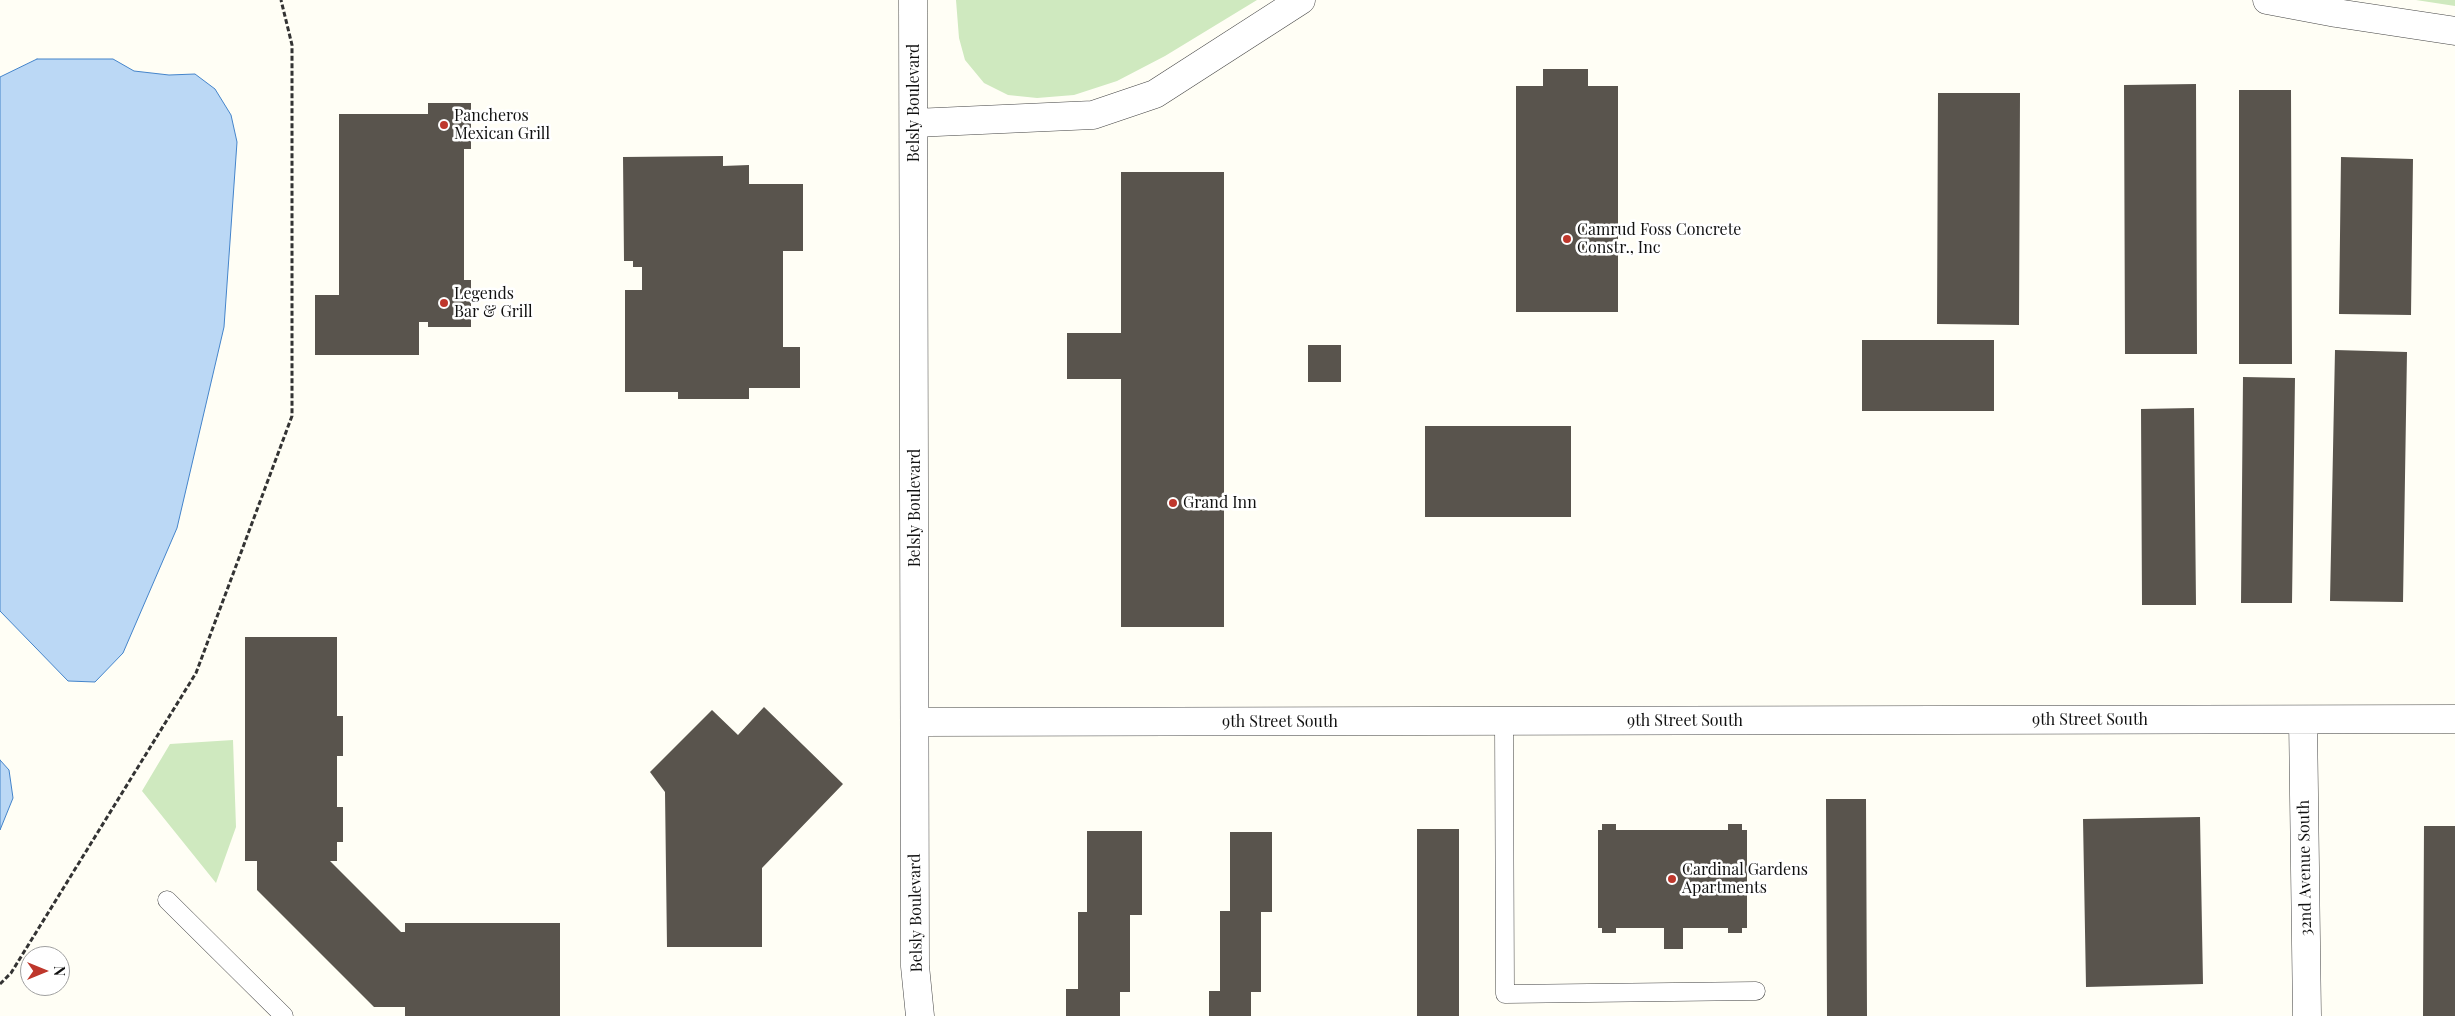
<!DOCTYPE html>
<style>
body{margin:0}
#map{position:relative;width:2455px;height:1016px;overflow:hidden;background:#fffef5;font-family:"Playfair Display",serif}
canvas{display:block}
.north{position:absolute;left:20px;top:946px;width:50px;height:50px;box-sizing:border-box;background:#fff;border:1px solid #a0a0a0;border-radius:50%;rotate:90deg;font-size:14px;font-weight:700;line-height:20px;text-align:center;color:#111}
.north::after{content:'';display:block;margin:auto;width:18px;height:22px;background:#be372c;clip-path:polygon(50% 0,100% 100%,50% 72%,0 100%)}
</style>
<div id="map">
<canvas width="2455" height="1016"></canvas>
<div class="north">N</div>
</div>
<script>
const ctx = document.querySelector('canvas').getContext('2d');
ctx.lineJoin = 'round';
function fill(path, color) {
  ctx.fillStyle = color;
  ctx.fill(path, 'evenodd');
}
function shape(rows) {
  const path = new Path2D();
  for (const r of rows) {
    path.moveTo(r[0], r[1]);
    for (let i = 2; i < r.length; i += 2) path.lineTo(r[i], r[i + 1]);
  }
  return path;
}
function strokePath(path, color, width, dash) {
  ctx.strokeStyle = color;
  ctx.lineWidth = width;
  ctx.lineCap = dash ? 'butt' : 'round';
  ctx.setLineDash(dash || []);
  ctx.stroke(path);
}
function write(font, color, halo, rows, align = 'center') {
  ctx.font = font + ' "Playfair Display",serif';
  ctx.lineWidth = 5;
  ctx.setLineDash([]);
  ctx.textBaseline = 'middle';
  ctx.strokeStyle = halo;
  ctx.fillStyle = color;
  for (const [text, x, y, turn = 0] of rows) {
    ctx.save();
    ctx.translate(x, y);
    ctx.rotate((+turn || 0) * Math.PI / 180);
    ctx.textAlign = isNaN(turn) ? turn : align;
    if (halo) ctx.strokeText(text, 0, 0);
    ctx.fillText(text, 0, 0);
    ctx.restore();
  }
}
const green = shape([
 [956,0,1257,0,1165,56,1117,81,1074,95,1037,98,1008,95,984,83,965,60,959,38],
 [2416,0,2455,0,2455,6],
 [233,740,236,827,216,883,142,791,170,744]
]);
const water = shape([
 [37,59,113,59,134,71,169,75,195,74,215,89,231,115,237,142,224,327,177,528,123,653,95,682,68,681,0,611,0,77,37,59],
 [0,760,9,770,13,798,0,830,0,760]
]);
const building = shape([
 [1543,69,1588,69,1588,86,1618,86,1618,312,1516,312,1516,86,1543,86],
 [2196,84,2197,354,2125,354,2124,85],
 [2239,90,2291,90,2292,364,2239,364],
 [1938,93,2020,93,2019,325,1937,324],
 [428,103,471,103,471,149,464,149,464,280,471,280,471,327,428,327,428,322,419,322,419,355,315,355,315,295,339,295,339,114,428,114],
 [723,156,723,166,749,165,749,184,803,184,803,251,783,251,783,347,800,347,800,388,749,388,749,399,678,399,678,392,625,392,625,290,642,290,642,267,633,267,633,261,624,261,623,157],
 [2341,157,2413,159,2411,315,2339,314],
 [1121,172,1224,172,1224,627,1121,627,1121,379,1067,379,1067,333,1121,333],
 [1862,340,1994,340,1994,411,1862,411],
 [1308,345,1341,345,1341,382,1308,382],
 [2335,350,2407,352,2403,602,2330,601],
 [2243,377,2295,378,2292,603,2241,603],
 [2194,408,2196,605,2142,605,2141,409],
 [1425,426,1571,426,1571,517,1425,517],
 [245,637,337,637,337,716,343,716,343,756,337,756,337,807,343,807,343,842,337,842,337,861,330,861,401,932,405,932,405,923,560,923,560,1016,405,1016,405,1007,374,1007,257,890,257,861,245,861],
 [764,707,843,784,762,868,762,947,667,947,665,792,650,772,712,710,738,735],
 [1826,799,1866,799,1867,1016,1827,1016],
 [2200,817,2203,984,2086,987,2083,819],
 [1602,824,1616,824,1616,830,1728,830,1728,824,1742,824,1742,830,1747,830,1747,928,1742,928,1742,933,1728,933,1728,928,1683,928,1683,949,1664,949,1664,928,1616,928,1616,933,1602,933,1602,928,1598,928,1598,830,1602,830],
 [2424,826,2455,826,2455,1016,2423,1016],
 [1417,829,1459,829,1459,1016,1417,1016],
 [1087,831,1142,831,1142,915,1130,915,1130,992,1120,992,1120,1016,1066,1016,1066,989,1078,989,1078,912,1087,912],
 [1230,832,1272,832,1272,912,1261,912,1261,992,1251,992,1251,1016,1209,1016,1209,991,1220,991,1220,911,1230,911]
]);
const path = shape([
 [0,984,11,973,196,673,292,416,292,45,281,0]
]);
const service = shape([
 [1504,722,1505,994,1756,991],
 [167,900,284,1016]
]);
const minor = shape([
 [913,0,915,966,920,1016],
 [2267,0,2336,13,2455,31],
 [914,123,1093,115,1155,94,1301,0],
 [2303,720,2307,1016],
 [915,722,2455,719]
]);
const markers = [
 [444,125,5,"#be372c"],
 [1567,239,5,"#be372c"],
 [444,303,5,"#be372c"],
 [1173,503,5,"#be372c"],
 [1672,879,5,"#be372c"]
];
const streetNames = [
 ["Belsly Boulevard",914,103,-90],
 ["Belsly Boulevard",915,508,-90],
 ["9th Street South",2090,720],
 ["9th Street South",1685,721],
 ["9th Street South",1280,722],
 ["32nd Avenue South",2305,868,-91],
 ["Belsly Boulevard",916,913,-91]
];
const poiNames = [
 ["Pancheros",454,116],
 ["Mexican Grill",454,134],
 ["Camrud Foss Concrete",1577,230],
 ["Constr., Inc",1577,248],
 ["Legends",454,294],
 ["Bar & Grill",454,312],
 ["Grand Inn",1183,503],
 ["Cardinal Gardens",1682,870],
 ["Apartments",1682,888]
];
fill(green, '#cfe9bf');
fill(water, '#bbd8f5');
strokePath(water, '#4484ca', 1);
fill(building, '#59544d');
strokePath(service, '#444', 19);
strokePath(minor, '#444', 29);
strokePath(path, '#333', 3, [5, 2.5]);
strokePath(service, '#fff', 18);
strokePath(minor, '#fff', 28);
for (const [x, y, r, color] of markers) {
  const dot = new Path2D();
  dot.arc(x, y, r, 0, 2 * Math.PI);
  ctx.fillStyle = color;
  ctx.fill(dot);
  strokePath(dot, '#fff', 2);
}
write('16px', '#111', '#fff', streetNames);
write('16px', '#111', '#fff', poiNames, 'left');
</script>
